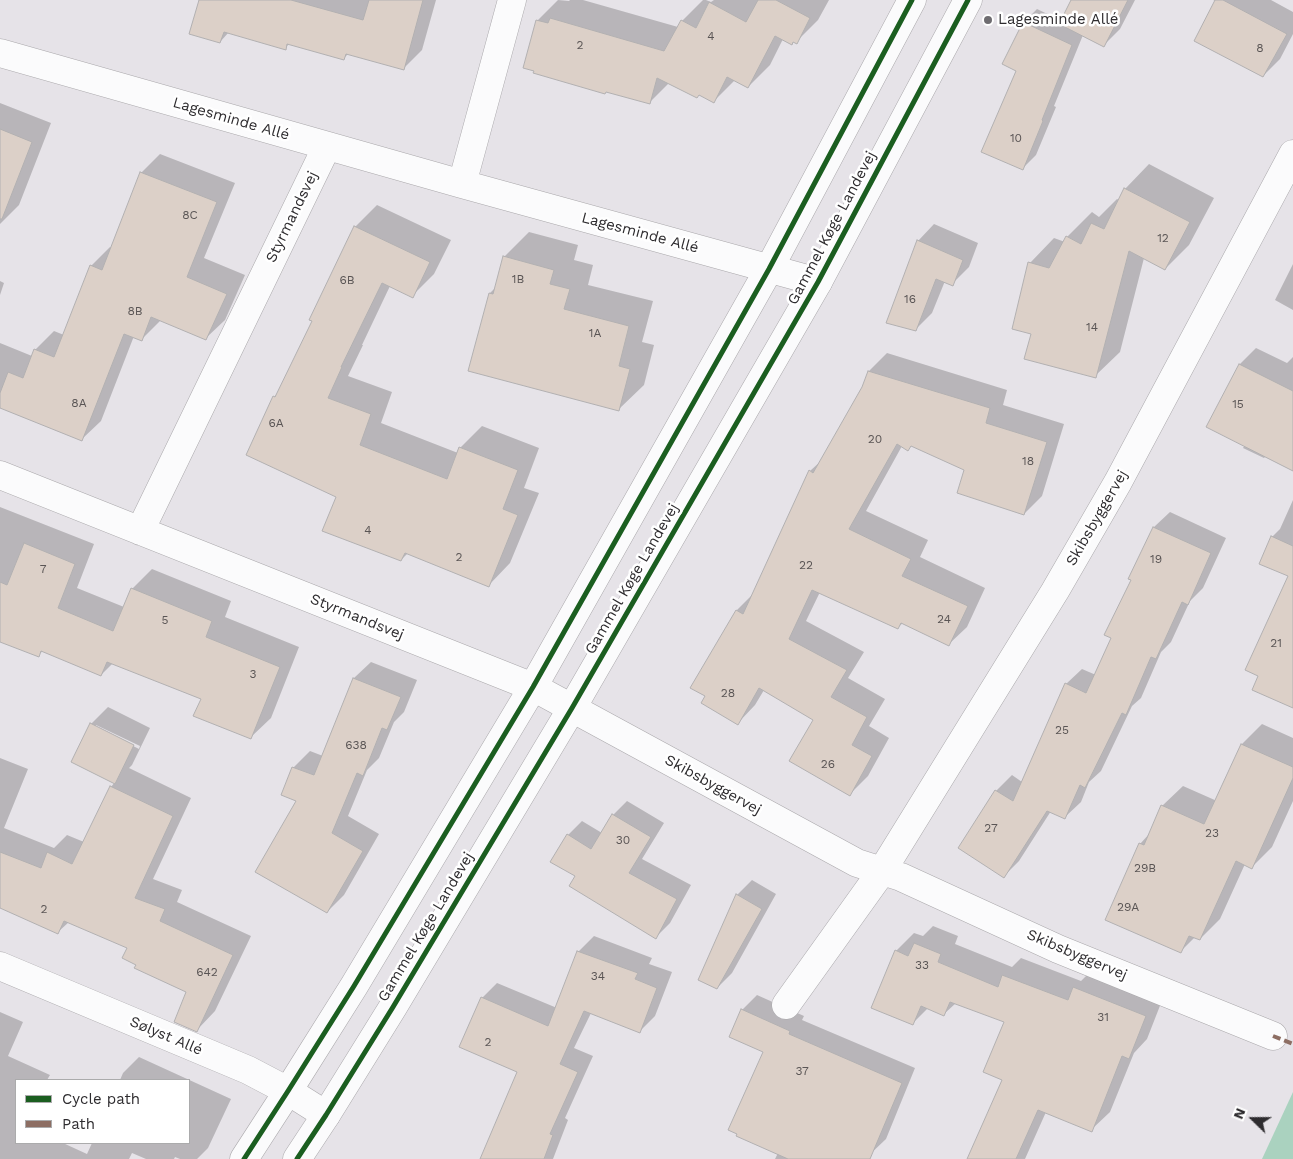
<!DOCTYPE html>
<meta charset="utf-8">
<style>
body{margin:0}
#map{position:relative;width:1293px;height:1159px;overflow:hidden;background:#e6e3e8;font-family:"Work Sans",sans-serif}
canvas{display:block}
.legend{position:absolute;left:15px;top:1079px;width:175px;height:65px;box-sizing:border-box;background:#fff;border:1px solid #ababac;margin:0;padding:6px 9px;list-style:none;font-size:15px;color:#2e2c2f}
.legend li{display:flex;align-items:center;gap:10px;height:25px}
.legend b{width:25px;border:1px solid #ababac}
.north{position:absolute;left:1228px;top:1094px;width:50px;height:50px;-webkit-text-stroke:4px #fff;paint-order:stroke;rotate:292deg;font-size:14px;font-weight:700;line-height:20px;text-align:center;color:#2e2c2f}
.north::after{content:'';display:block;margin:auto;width:18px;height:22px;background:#2e2c2f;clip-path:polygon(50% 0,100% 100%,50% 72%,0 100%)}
</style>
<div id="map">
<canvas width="1293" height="1159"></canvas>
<ul class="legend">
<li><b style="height:6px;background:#1b5e20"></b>Cycle path</li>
<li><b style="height:6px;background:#8d6e63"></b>Path</li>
</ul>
<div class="north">N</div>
</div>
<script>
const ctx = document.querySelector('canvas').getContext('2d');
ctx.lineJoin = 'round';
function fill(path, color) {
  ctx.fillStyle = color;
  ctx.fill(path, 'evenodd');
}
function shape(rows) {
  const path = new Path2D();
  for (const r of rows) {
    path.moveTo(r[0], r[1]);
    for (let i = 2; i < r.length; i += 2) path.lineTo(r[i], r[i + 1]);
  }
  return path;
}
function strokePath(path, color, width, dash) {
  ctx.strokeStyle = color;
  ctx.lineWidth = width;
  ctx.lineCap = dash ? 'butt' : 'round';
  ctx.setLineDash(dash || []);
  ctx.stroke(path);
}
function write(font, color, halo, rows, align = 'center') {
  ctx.font = font + ' "Work Sans",sans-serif';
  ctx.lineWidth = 5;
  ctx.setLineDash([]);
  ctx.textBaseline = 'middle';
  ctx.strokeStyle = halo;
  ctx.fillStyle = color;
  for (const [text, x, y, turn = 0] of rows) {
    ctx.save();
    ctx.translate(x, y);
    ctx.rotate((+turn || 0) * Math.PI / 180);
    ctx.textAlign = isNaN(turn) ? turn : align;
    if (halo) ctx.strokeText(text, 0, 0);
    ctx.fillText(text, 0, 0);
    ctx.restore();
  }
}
const green = shape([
 [1293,1092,1293,1159,1262,1159]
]);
const shadow = shape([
 [200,0,436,0,422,50,403,69,349,53,344,58,290,43,285,48,229,32,220,42],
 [558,0,569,1,570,0,583,0,678,27,682,21,703,0,706,0,711,2,714,0,829,0,818,20,796,42,783,39,770,65,748,87,735,80,714,101,669,83,649,103,537,21],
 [1072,0,1135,0,1120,29,1104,45,1083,35,1054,106,1056,107,1036,155,1023,168,1018,70,1004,63,1024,22,1037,9,1062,21],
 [1213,0,1271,0,1293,12,1293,34,1280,59,1263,76,1216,1],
 [0,103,51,123,19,205,0,224],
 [160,154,235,183,204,258,245,275,225,320,206,338,161,320,142,339,134,336,101,421,82,439,0,407,0,343,32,356,35,350,54,331,64,335,91,266,110,247,112,248,141,173],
 [1149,164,1214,198,1189,245,1165,269,1144,258,1120,352,1095,376,1033,333,1030,263,1054,238,1065,242,1067,237,1092,212,1099,217,1117,199,1119,200,1125,189],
 [377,205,451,240,434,274,412,296,390,286,362,345,363,345,348,376,392,392,381,423,458,453,460,448,482,426,539,448,524,488,539,493,510,563,489,585,408,553,401,560,337,497,274,397,278,393,313,320,355,227],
 [934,224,978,243,969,267,952,284,945,281,932,313,916,329,918,241],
 [529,232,578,245,574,260,593,265,588,285,653,301,642,342,654,345,644,385,619,409,469,370,490,293,496,287,504,257],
 [1293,264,1293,310,1275,300],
 [0,281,4,283,0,295],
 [1256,348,1287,363,1293,357,1293,418,1281,441,1264,458,1243,448,1245,445,1208,426,1240,364],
 [887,353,1007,390,1003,405,1064,424,1042,496,1024,514,965,470,912,445,908,449,902,446,866,511,928,540,920,557,985,588,967,627,949,644,903,623,897,628,820,592,806,621,864,652,848,678,885,699,869,726,889,738,868,776,850,794,814,720,764,690,755,705,738,723,707,696,692,687,737,610,754,593,810,471,822,460,863,388,869,371],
 [1293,500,1293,698,1260,675,1290,576,1272,537,1280,529],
 [0,507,94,544,77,588,124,607,132,589,152,569,231,601,225,617,299,647,271,718,251,737,202,699,113,663,101,675,43,651,38,655,0,640],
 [1170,512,1226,538,1203,588,1190,601,1171,642,1161,652,1141,698,1132,706,1101,771,1089,782,1081,802,1065,817,1051,811,1019,861,1004,876,996,791,1012,775,1022,782,1066,684,1082,669,1096,675,1112,638,1133,579,1130,578,1154,527],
 [371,662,417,680,404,712,394,722,379,758,367,770,348,816,379,834,344,895,327,912,298,800,293,768,310,751,323,756,354,678],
 [108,707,150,728,132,765,129,768,191,798,153,879,182,890,177,902,251,936,215,1011,197,1030,187,992,138,964,128,947,69,922,58,932,0,883,0,758,28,769,4,828,54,848,67,835,84,842,111,787,115,782,91,724],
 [96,725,140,746,139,749,96,727],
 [1262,724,1293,738,1293,801,1272,847,1252,867,1245,864,1220,919,1200,939,1195,937,1181,951,1140,844,1150,833,1162,806,1183,786,1217,801,1242,744],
 [627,801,664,823,642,859,691,885,670,923,656,937,576,876,568,835,582,821,602,833,613,815],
 [752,880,776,894,732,973,717,988,737,895],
 [933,926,958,936,955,944,1012,967,1021,958,1081,981,1092,970,1163,998,1147,1039,1134,1053,1110,1112,1091,1130,1046,1112,1025,1159,969,1159,1004,1079,1006,1021,956,1003,944,1014,928,1008,913,1023,896,951,914,933,923,936],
 [594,936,652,958,649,964,672,972,655,1016,640,1031,591,1013,574,1048,593,1056,565,1118,568,1120,553,1159,481,1159,519,1072,482,998,497,983,557,1008,579,951],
 [757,995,804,1016,802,1020,915,1068,886,1139,865,1159,775,1159,778,1153,765,1052,742,1010],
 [0,1012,23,1022,8,1056,50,1075,47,1080,16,1080,16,1143,63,1143,87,1154,92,1143,189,1143,189,1080,120,1080,123,1073,139,1057,231,1099,208,1148,197,1159,180,1159,175,1157,174,1159,146,1159,132,1153,129,1159,0,1159]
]);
const building = shape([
 [199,0,291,0,363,20,369,0,423,0,404,70,346,54,344,60,287,44,286,50,224,32,220,43,189,34,199,0],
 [758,0,776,0,810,18,797,44,793,42,792,45,775,36,748,88,727,77,714,103,699,95,697,98,657,78,650,104,606,92,605,94,533,73,534,71,523,68,536,20,548,23,550,18,664,51,681,20,696,28,709,2,746,22,758,0],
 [1071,0,1128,0,1104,47,1059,24,1071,0],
 [1215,0,1223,0,1287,34,1263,77,1194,41,1215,0],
 [1023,22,1072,45,1042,120,1043,121,1023,170,981,152,1016,71,1002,64,1023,22],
 [0,129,32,142,2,219,0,219,0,129],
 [140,172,217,202,187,277,227,294,206,340,151,317,142,341,124,334,82,441,0,408,0,393,8,372,23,378,34,349,54,357,90,265,102,270,140,172],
 [1124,188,1190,222,1165,270,1129,251,1096,378,1024,359,1031,334,1012,329,1028,262,1049,268,1066,236,1081,244,1091,223,1104,229,1124,188],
 [354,226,430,262,413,298,382,283,341,367,342,367,328,398,371,414,360,445,447,479,459,447,518,470,503,509,518,515,489,587,405,553,401,561,322,531,336,497,246,455,273,396,275,397,312,321,309,320,354,226],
 [917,240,963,260,953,286,936,279,916,331,886,323,917,240],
 [503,256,554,270,550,284,570,289,564,309,629,326,619,366,630,369,619,411,468,371,489,293,493,294,503,256],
 [1239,364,1293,391,1293,471,1206,427,1239,364],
 [868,371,990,408,986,423,1047,442,1024,515,957,493,964,470,911,446,908,451,897,444,849,529,911,559,902,576,968,606,949,646,901,623,898,629,812,590,789,639,847,670,831,697,867,717,852,745,872,756,850,796,789,761,813,720,759,688,738,725,701,703,705,696,690,688,736,610,743,614,809,470,813,473,862,387,868,371],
 [1153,527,1211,553,1188,605,1182,602,1156,659,1151,657,1126,715,1122,713,1085,788,1080,785,1065,819,1047,811,1004,878,958,848,995,790,1013,801,1065,683,1086,693,1111,638,1104,635,1131,580,1128,579,1153,527],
 [1271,536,1293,546,1293,708,1252,690,1258,676,1245,670,1288,576,1259,564,1271,536],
 [24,543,75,564,58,608,113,631,131,588,212,621,206,637,280,667,251,739,193,716,201,699,107,662,101,676,41,651,39,657,0,642,0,582,7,585,24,543],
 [353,678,401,697,387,730,382,728,363,776,357,773,332,833,363,851,327,913,255,872,296,801,281,795,292,767,314,775,353,678],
 [90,723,134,745,115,784,71,762,90,723],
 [1241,744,1293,767,1293,778,1252,869,1236,861,1200,940,1189,936,1181,953,1105,920,1139,843,1144,845,1161,805,1204,824,1241,744],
 [110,786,173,816,135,898,165,909,160,921,233,955,197,1032,174,1022,186,992,134,968,136,965,122,958,127,948,64,921,58,934,0,908,0,852,41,868,47,852,72,864,110,786],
 [612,814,651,837,629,873,677,899,656,939,569,886,575,876,550,862,567,834,591,849,612,814],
 [736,894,762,909,717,989,698,980,736,894],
 [914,943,941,954,938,962,998,987,1002,975,1068,1000,1073,987,1146,1016,1129,1059,1122,1056,1092,1132,1038,1110,1016,1159,967,1159,1002,1080,983,1072,1004,1022,950,1002,944,1016,921,1006,913,1025,871,1008,895,950,908,956,914,943],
 [577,951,638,973,635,979,657,988,640,1033,584,1011,560,1064,578,1072,550,1134,553,1135,544,1159,480,1159,517,1072,459,1047,481,997,548,1026,577,951],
 [741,1009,790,1031,789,1034,902,1083,870,1159,788,1159,736,1136,737,1134,728,1130,763,1052,729,1037,741,1009]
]);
const minor = shape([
 [0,53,462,184,818,282],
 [462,184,512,0],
 [0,475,533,687,857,863,901,877,1058,949,1273,1036],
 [140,531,327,146],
 [0,966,248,1070,288,1091,326,1115],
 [786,1005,882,871,1055,591,1118,482,1293,154]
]);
const major = shape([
 [244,1159,288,1091,354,986,533,687,769,269,912,0],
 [297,1159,326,1115,393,1007,572,708,818,282,968,0]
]);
const quiet = shape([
 [1273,1036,1293,1044]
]);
const cycleway = shape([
 [244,1159,288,1091,354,986,533,687,769,269,912,0],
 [297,1159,326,1115,393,1007,572,708,818,282,968,0]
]);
const markers = [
 [988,20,5,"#6e6c70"]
];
const numberNames = [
 ["4",711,36],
 ["2",580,45],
 ["8",1260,48],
 ["10",1016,138],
 ["8C",190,215],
 ["12",1163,238],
 ["1B",518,279],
 ["6B",347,280],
 ["16",910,299],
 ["8B",135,311],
 ["14",1092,327],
 ["1A",595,333],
 ["8A",79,403],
 ["15",1238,404],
 ["6A",276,423],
 ["20",875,439],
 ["18",1028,461],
 ["4",368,530],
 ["2",459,557],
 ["19",1156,559],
 ["22",806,565],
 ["7",43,569],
 ["24",944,619],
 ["5",165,620],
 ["21",1276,643],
 ["3",253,674],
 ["28",728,693],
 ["25",1062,730],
 ["638",356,745],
 ["26",828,764],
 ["27",991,828],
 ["23",1212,833],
 ["30",623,840],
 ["29B",1145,868],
 ["29A",1128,907],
 ["2",44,909],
 ["33",922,965],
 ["642",207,972],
 ["34",598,976],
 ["31",1103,1017],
 ["2",488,1042],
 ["37",802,1071]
];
const poiNames = [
 ["Lagesminde Allé",998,20]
];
const streetNames = [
 ["Lagesminde Allé",231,119,16],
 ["Styrmandsvej",292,217,-64],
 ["Gammel Køge Landevej",832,228,-62],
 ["Lagesminde Allé",640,233,15],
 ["Skibsbyggervej",1097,518,-60],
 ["Gammel Køge Landevej",632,579,-60],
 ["Styrmandsvej",357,617,22],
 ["Skibsbyggervej",713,785,29],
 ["Gammel Køge Landevej",426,927,-59],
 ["Skibsbyggervej",1077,955,23],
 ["Sølyst Allé",166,1036,23]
];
fill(green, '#aad2bf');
fill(shadow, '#0003');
fill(building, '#dcd0c8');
strokePath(building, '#b2b0b1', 1);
strokePath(minor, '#aaa8ab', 29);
strokePath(major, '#aaa8ab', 29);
strokePath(minor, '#fbfbfc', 28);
strokePath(major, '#fbfbfc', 28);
strokePath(quiet, '#8d6e63', 4, [8, 4]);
strokePath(cycleway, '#1b5e20', 5);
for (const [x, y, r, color] of markers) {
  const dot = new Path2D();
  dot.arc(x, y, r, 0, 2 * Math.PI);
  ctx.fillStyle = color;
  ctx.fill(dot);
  strokePath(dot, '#fff', 2);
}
write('12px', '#5a5555', null, numberNames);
write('15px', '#2e2c2f', '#fff', poiNames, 'left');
write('15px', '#2e2c2f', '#fff', streetNames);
</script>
